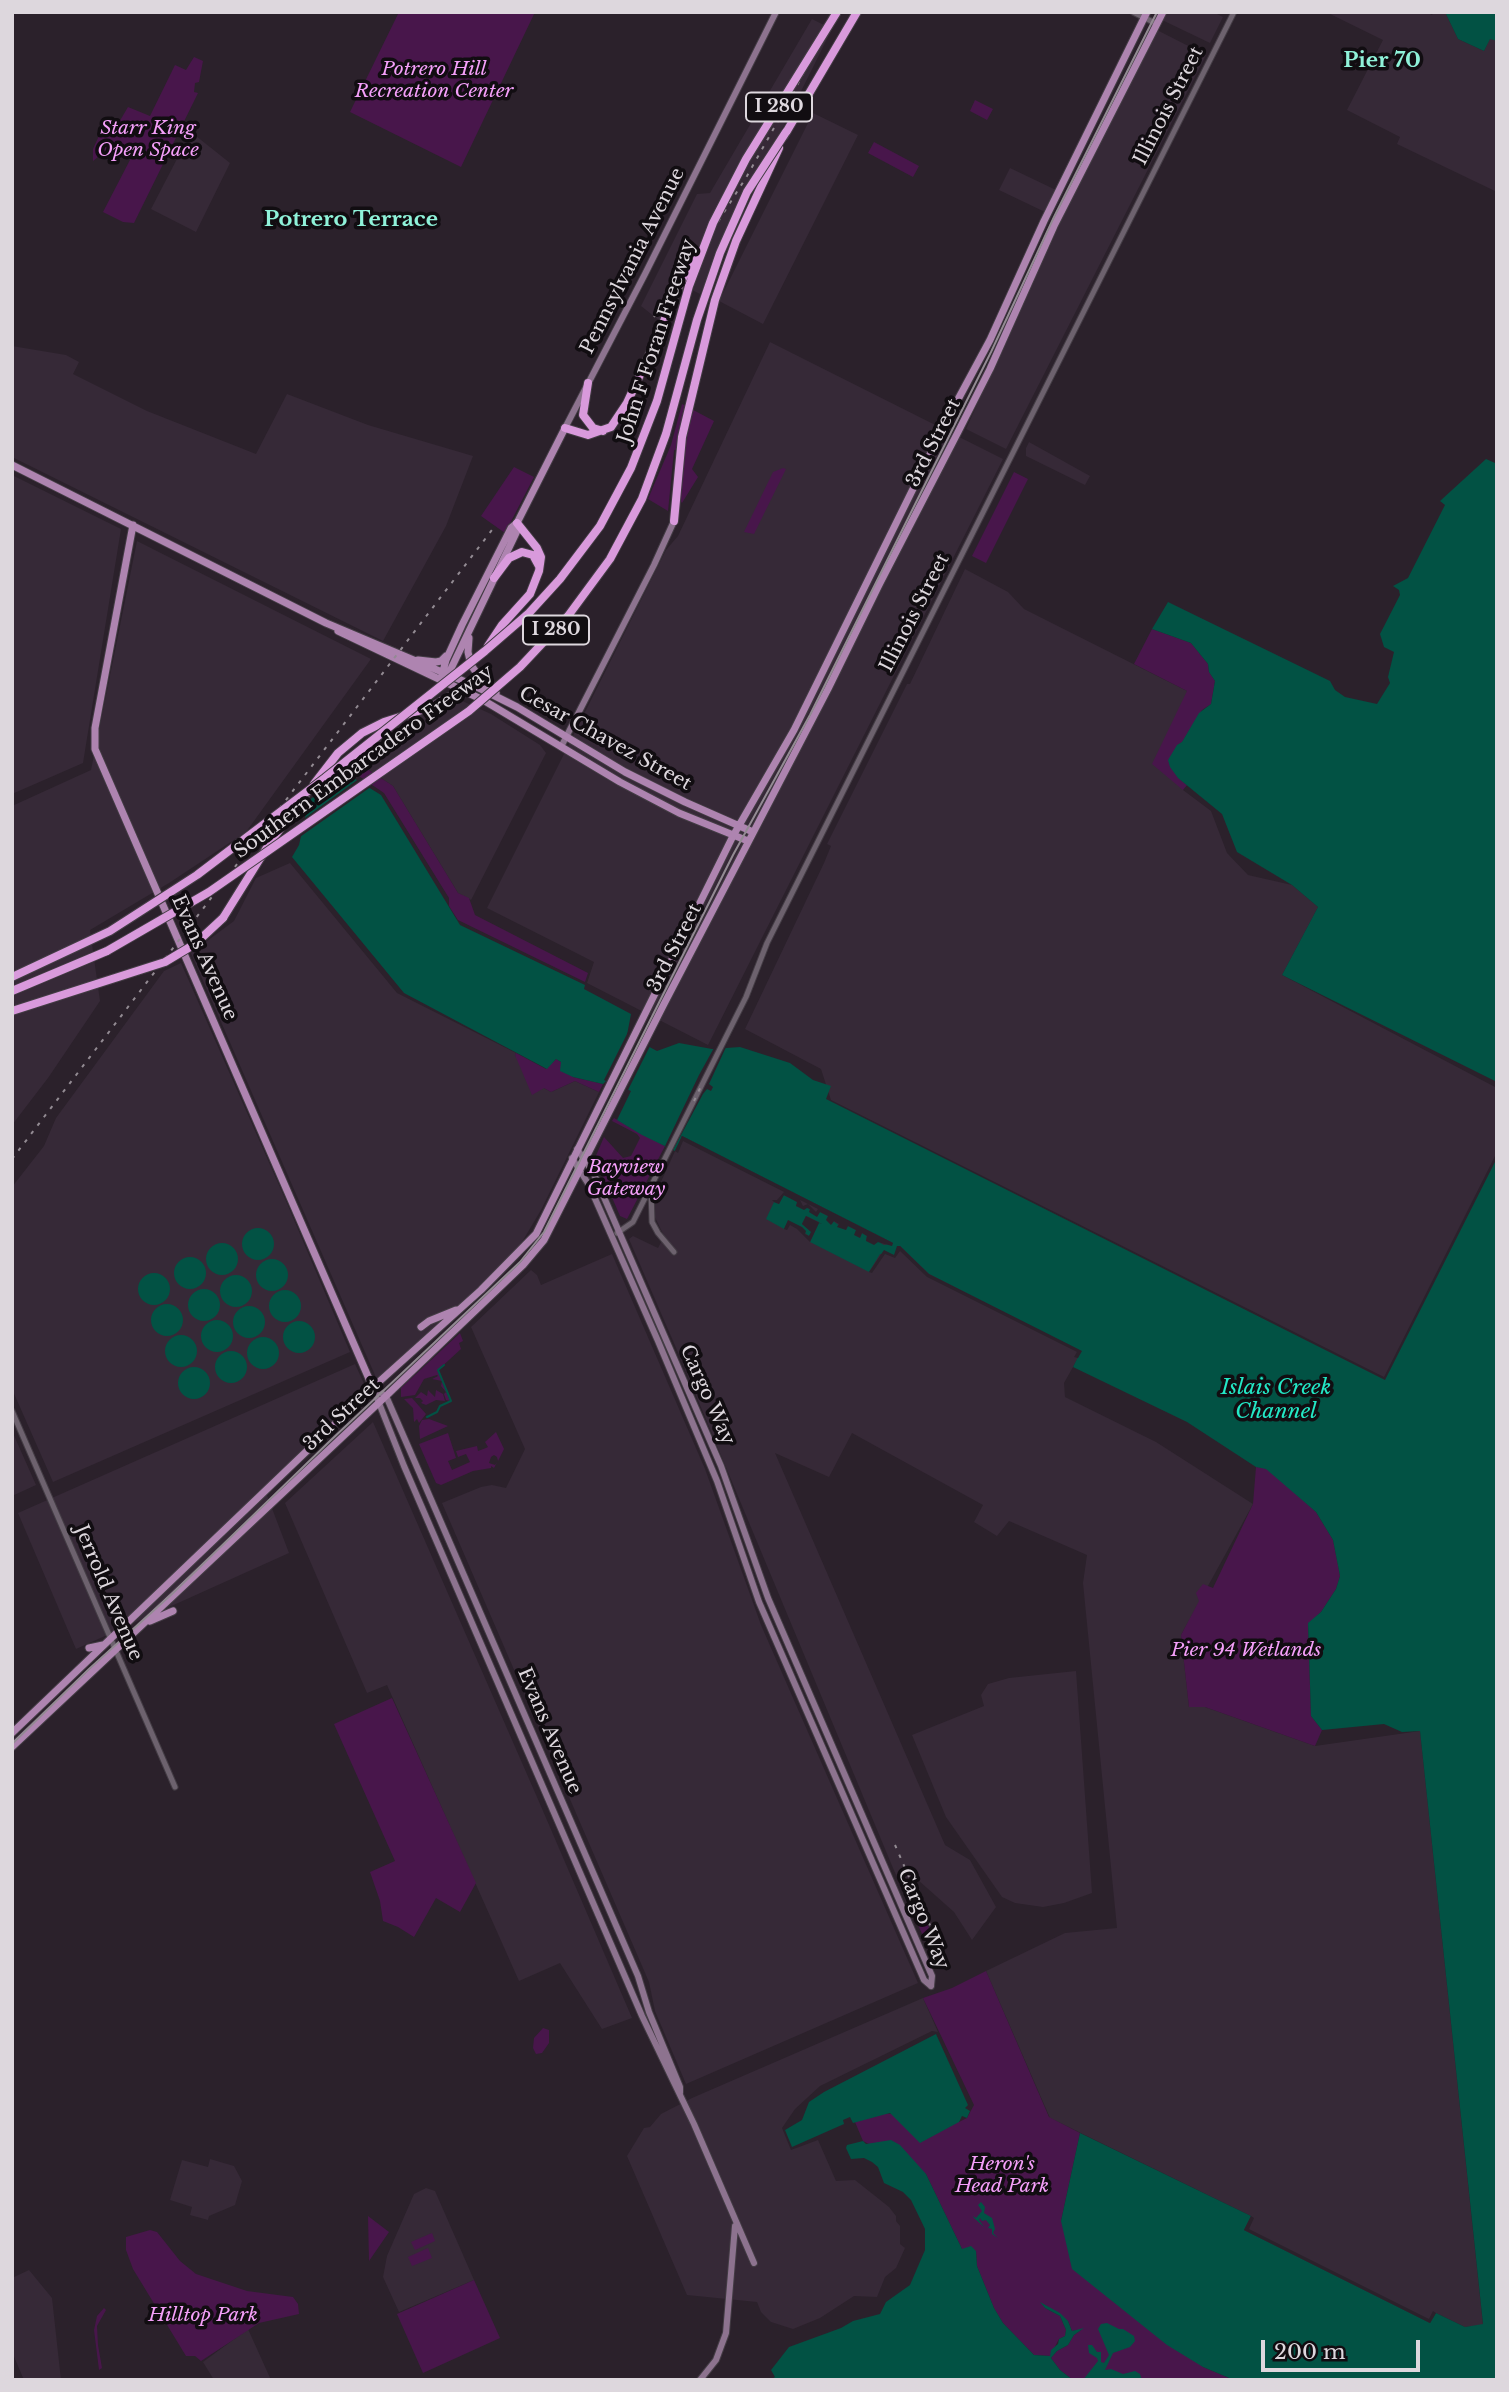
<!DOCTYPE html>
<style>
body{margin:0}
#map{position:relative;width:1509px;height:2392px;overflow:hidden;background:#2b212b;font-family:"Libre Baskerville",serif}
canvas{display:block}
.frame{position:absolute;inset:0;border:14px solid #ddd7dd;pointer-events:none}
.scale{position:absolute;left:1261px;top:2340px;width:159px;height:32px;box-sizing:border-box;border:4px solid #ddd7dd;border-top:0;padding-left:9px;font-size:21px;line-height:24px;white-space:nowrap;color:#ddd7dd;-webkit-text-stroke:5px #110d11;paint-order:stroke}
</style>
<div id="map">
<canvas width="1509" height="2392"></canvas>
<div class="frame"></div>
<div class="scale">200 m</div>
</div>
<script>
const ctx = document.querySelector('canvas').getContext('2d');
ctx.lineJoin = 'round';
function fill(path, color) {
  ctx.fillStyle = color;
  ctx.fill(path, 'evenodd');
}
function shape(rows) {
  const path = new Path2D();
  for (const r of rows) {
    if (r.length === 3) {
      path.moveTo(r[0] + r[2], r[1]);
      path.arc(r[0], r[1], r[2], 0, 2 * Math.PI);
      continue;
    }
    path.moveTo(r[0], r[1]);
    for (let i = 2; i < r.length; i += 2) path.lineTo(r[i], r[i + 1]);
  }
  return path;
}
function strokePath(path, color, width, dash) {
  ctx.strokeStyle = color;
  ctx.lineWidth = width;
  ctx.lineCap = dash ? 'butt' : 'round';
  ctx.setLineDash(dash || []);
  ctx.stroke(path);
}
function write(font, color, halo, rows, align = 'center') {
  ctx.font = font + ' "Libre Baskerville",serif';
  ctx.lineWidth = 7;
  ctx.setLineDash([]);
  ctx.textBaseline = 'middle';
  ctx.strokeStyle = halo;
  ctx.fillStyle = color;
  for (const [text, x, y, turn = 0] of rows) {
    ctx.save();
    ctx.translate(x, y);
    ctx.rotate((+turn || 0) * Math.PI / 180);
    ctx.textAlign = isNaN(turn) ? turn : align;
    if (halo) ctx.strokeText(text, 0, 0);
    ctx.fillText(text, 0, 0);
    ctx.restore();
  }
}
const built = shape([
 [1166,12,1213,12,1223,17,1210,43,1162,20],
 [1326,12,1426,12,1432,15,1434,12,1445,12,1458,39,1484,51,1490,38,1497,41,1497,192,1397,144,1400,137,1347,110,1383,40],
 [812,19,832,29,700,294,686,287,660,321,641,306,697,194,710,193],
 [1157,30,1206,55,1006,449,966,429,1058,226],
 [813,113,858,135,763,324,719,301],
 [191,132,230,163,196,232,151,209],
 [1010,168,1056,190,1045,212,999,190],
 [770,342,1003,459,708,1045,587,983,594,962,487,908,666,550,678,536],
 [12,346,66,355,79,362,73,374,147,411,256,454,287,394,368,425,473,456,446,526,383,641,12,457],
 [1029,442,1090,476,1085,485,1026,456,1026,448],
 [12,475,121,529,83,763,12,794],
 [137,541,371,659,246,832,169,883,90,930,100,1001,48,1078,12,1125,12,806,91,770],
 [965,569,1008,592,1024,609,1187,691,1183,790,1211,811,1227,853,1248,875,1292,885,1318,907,1282,975,1497,1088,1497,1152,1384,1377,831,1100,821,1069,745,1029,824,863,831,846,827,844,907,684,910,684],
 [452,699,458,699,491,714,540,745,546,753,471,900,458,893,393,786,358,763,359,757,410,718,433,711],
 [290,863,397,993,516,1053,515,1055,544,1088,551,1092,575,1081,599,1092,541,1210,522,1242,486,1280,378,1382,191,953,234,921,256,878],
 [181,963,286,1201,350,1352,53,1482,12,1389,12,1187,44,1146,56,1118,164,971],
 [682,1136,900,1246,1082,1351,1064,1383,1065,1397,1156,1442,1253,1504,1181,1635,1189,1707,1205,1707,1315,1746,1420,1731,1483,2325,1465,2327,1436,2313,1430,2323,1244,2230,1251,2216,1050,2118,986,1971,1065,1933,1117,1928,1083,1583,1087,1555,1009,1521,997,1536,974,1522,983,1505,852,1433,829,1477,775,1453,945,1845,970,1860,996,1907,972,1940,954,1912,918,1880,913,1883,935,1930,931,1932,919,1906,911,1909,893,1868,680,1357,629,1239,633,1236,658,1248,664,1236,654,1215,654,1197],
 [612,1254,705,1469,761,1625,918,1983,686,2084,655,2011,649,1982,442,1503,481,1487,492,1485,506,1488,525,1449,471,1327,531,1270,537,1275,541,1285],
 [355,1364,366,1388,265,1490,289,1553,76,1649,18,1513],
 [373,1422,540,1804,632,2018,602,2029,560,1963,519,1981,387,1685,367,1693,285,1503],
 [12,1431,36,1485,12,1496],
 [1076,1671,1092,1893,1064,1903,1043,1907,1015,1903,1002,1897,946,1817,912,1735,984,1706,981,1695,988,1684,1009,1678],
 [923,1998,938,2032,932,2031,820,2086,795,2109,782,2128,791,2150,818,2140,836,2181,855,2180,889,2207,896,2216,896,2221,900,2226,900,2244,905,2248,896,2268,885,2277,877,2297,854,2296,820,2318,793,2329,771,2322,761,2312,757,2302,687,2295,627,2156,644,2128,650,2127,661,2114,692,2098],
 [210,2159,234,2166,242,2181,235,2205,209,2216,208,2220,190,2215,192,2207,170,2200,182,2160,208,2167],
 [426,2188,435,2191,474,2280,399,2312,383,2277,387,2256,414,2194],
 [29,2270,52,2298,61,2380,24,2380,12,2352,12,2278],
 [248,2329,271,2380,214,2380,203,2362]
]);
const green = shape([
 [399,12,535,12,461,167,350,112],
 [194,57,203,61,199,82,195,83,194,92,198,93,134,223,123,222,103,212,131,158,108,149,93,161,93,149,102,129,118,124,128,107,150,116,175,65,186,70],
 [975,100,993,109,987,120,970,111],
 [874,142,919,166,913,177,868,153],
 [682,404,714,421,692,469,698,477,682,503,679,499,683,449,674,450,668,511,648,499,671,445],
 [514,467,534,477,505,533,481,516],
 [783,468,786,469,754,534,744,532,773,472],
 [1014,472,1028,479,986,563,972,556],
 [1152,629,1191,643,1208,664,1209,672,1215,681,1211,704,1202,710,1182,742,1177,745,1178,778,1187,785,1183,790,1152,764,1187,691,1134,664],
 [358,763,393,786,458,893,469,898,475,915,588,973,585,982,458,920,449,906,449,898,384,793,350,770],
 [516,1053,546,1069,556,1059,561,1062,573,1077,603,1084,599,1092,575,1081,551,1092,544,1088,532,1095,515,1055],
 [614,1118,665,1146,627,1219,620,1216,595,1158,604,1137,623,1158,631,1156,640,1138,637,1134,612,1121],
 [460,1333,463,1341,459,1343,461,1349,438,1370,450,1401,446,1400,444,1394,446,1392,441,1386,442,1381,432,1379,438,1376,437,1375,424,1379,415,1395,401,1397,401,1388],
 [428,1390,435,1397,436,1390,443,1394,445,1401,436,1400,426,1405,421,1403,423,1401,420,1398,415,1398,421,1392,427,1396],
 [412,1398,426,1414,419,1423,417,1419,414,1422,413,1408,404,1399],
 [429,1419,448,1426,420,1439,419,1426,422,1420],
 [496,1432,504,1449,498,1461,497,1457,494,1455,491,1457,489,1463,495,1465,497,1462,494,1468,491,1466,491,1468,473,1471,441,1485,436,1483,419,1444,448,1433,456,1458,448,1461,452,1470,470,1462,466,1454,458,1457,456,1451,477,1446,478,1451,486,1448,488,1447,485,1442],
 [1256,1467,1266,1468,1279,1478,1316,1512,1333,1540,1338,1565,1340,1576,1336,1589,1321,1612,1308,1624,1311,1716,1322,1730,1315,1746,1205,1707,1189,1707,1181,1635,1199,1601,1196,1593,1203,1584,1213,1588,1253,1504],
 [392,1698,476,1883,460,1912,436,1898,414,1937,398,1927,383,1921,380,1901,370,1872,395,1861,334,1724],
 [918,1905,931,1932,923,1936,911,1909],
 [986,1971,1049,2117,1080,2133,1061,2221,1203,2367,1234,2380,1073,2380,1060,2370,1051,2358,1057,2351,1068,2345,1074,2335,1081,2330,1072,2331,1068,2321,1043,2304,1045,2308,1060,2316,1066,2330,1065,2336,1059,2339,1050,2356,1034,2355,1003,2323,994,2308,977,2266,976,2251,962,2249,926,2174,863,2141,855,2122,883,2113,959,2122,967,2118,974,2105,923,1998,952,1988],
 [543,2028,549,2030,549,2043,542,2053,536,2054,533,2048,534,2038],
 [368,2216,389,2232,369,2261],
 [150,2230,157,2232,180,2261,196,2274,247,2291,293,2297,298,2304,299,2314,259,2323,201,2361,195,2356,186,2356,133,2269,126,2250,126,2237],
 [432,2233,435,2241,415,2250,411,2242],
 [428,2248,432,2258,412,2266,408,2257],
 [474,2280,500,2338,423,2373,397,2314],
 [104,2308,106,2310,97,2326,98,2345,102,2368,99,2370,94,2330,97,2316]
]);
const water = shape([
 [1445,12,1497,12,1497,41,1490,39,1484,51,1458,39],
 [1486,459,1495,463,1497,460,1497,1082,1282,975,1318,907,1292,885,1237,852,1222,814,1178,778,1170,767,1168,760,1177,745,1182,742,1199,713,1211,704,1215,681,1209,672,1208,664,1191,643,1152,629,1168,602,1330,681,1335,690,1345,697,1377,704,1390,683,1388,677,1394,652,1384,647,1380,634,1400,595,1399,590,1393,586,1408,578,1445,505,1440,501],
 [347,774,381,795,460,925,585,985,584,989,631,1014,627,1035,657,1051,679,1043,712,1049,740,1047,790,1063,813,1080,831,1086,826,1099,1385,1380,1497,1158,1497,2380,1234,2380,1203,2367,1167,2345,1072,2269,1061,2221,1080,2133,1251,2216,1244,2230,1430,2323,1436,2313,1465,2327,1483,2324,1420,1731,1402,1732,1384,1724,1322,1730,1311,1716,1308,1623,1321,1612,1336,1589,1340,1576,1333,1540,1316,1512,1266,1469,1256,1467,1187,1422,1073,1367,1081,1351,929,1274,900,1246,895,1255,880,1254,869,1272,810,1242,819,1222,806,1216,802,1224,812,1232,809,1236,788,1221,784,1229,766,1219,774,1202,779,1204,783,1195,798,1202,796,1206,807,1207,817,1216,820,1212,828,1216,832,1224,833,1221,840,1226,848,1226,856,1230,860,1237,862,1233,867,1236,866,1241,877,1241,884,1245,893,1243,682,1136,675,1151,642,1135,617,1120,631,1091,606,1081,603,1084,573,1077,560,1071,561,1062,556,1059,547,1069,404,993,292,857,299,845,309,800],
 [258,1244,16],
 [222,1259,16],
 [190,1273,16],
 [272,1275,16],
 [154,1289,16],
 [236,1291,16],
 [204,1305,16],
 [285,1306,16],
 [167,1320,16],
 [249,1322,16],
 [217,1336,16],
 [299,1337,16],
 [181,1351,16],
 [263,1353,16],
 [231,1367,16],
 [194,1383,16],
 [936,2034,968,2105,965,2108,970,2111,967,2118,962,2116,959,2122,920,2143,890,2113,853,2123,850,2117,843,2120,844,2124,792,2147,785,2130,802,2120,809,2102,824,2092],
 [891,2140,900,2145,926,2174,962,2249,971,2246,976,2251,977,2266,994,2308,1003,2323,1034,2355,1050,2356,1051,2350,1058,2344,1059,2339,1065,2336,1066,2330,1060,2316,1045,2308,1040,2302,1060,2313,1068,2321,1072,2331,1084,2328,1074,2335,1068,2345,1057,2351,1051,2358,1060,2370,1073,2380,770,2380,775,2377,771,2370,789,2347,841,2328,853,2321,880,2314,886,2302,910,2285,925,2250,925,2229,911,2200,903,2192,884,2183,878,2167,872,2162,864,2158,851,2159,846,2148,847,2145,863,2141,866,2144],
 [981,2202,985,2207,984,2213,992,2218,995,2229,993,2233,998,2238,992,2234,992,2229,988,2228,990,2225,986,2220,982,2221,980,2218,979,2220,984,2227,974,2218,973,2216,976,2218,982,2211,978,2205],
 [1107,2323,1119,2329,1123,2329,1134,2336,1135,2341,1130,2347,1113,2353,1105,2370,1111,2369,1123,2374,1135,2371,1140,2374,1142,2380,1083,2380,1098,2361,1097,2358,1089,2353,1088,2345,1092,2345,1097,2352,1101,2352,1101,2362,1104,2363,1109,2355,1098,2329,1101,2324]
]);
const pier = shape([
 [360,778,372,786,297,839,301,821],
 [628,1032,651,1044,627,1092,604,1080],
 [727,1045,709,1084,713,1087,711,1091,707,1089,703,1094,673,1150,665,1146,699,1075,715,1046],
 [682,1136,893,1243,892,1246,878,1242,874,1245,866,1241,867,1236,862,1233,860,1238,854,1235,856,1230,848,1226,846,1230,837,1227,839,1224,834,1221,831,1225,826,1220,828,1216,820,1212,817,1217,809,1212,810,1209,807,1208,804,1210,796,1206,797,1202,784,1195,779,1204,774,1202,772,1200,777,1200,784,1192,800,1200,803,1206,808,1204,816,1212,818,1209,683,1141,678,1153,675,1151],
 [806,1216,822,1224,819,1223,810,1242,797,1229,790,1225,787,1230,784,1229,788,1220,802,1227,806,1231,805,1234,809,1236,811,1232,802,1224],
 [897,1246,900,1246,929,1274,1082,1351,1078,1358,1074,1357,1077,1352,927,1277,900,1251,895,1258,885,1254,872,1273,869,1272,884,1250,894,1255],
 [1251,2216,1254,2218,1249,2229,1429,2319,1433,2311,1436,2313,1430,2323,1244,2230]
]);
const stream = shape([
 [427,1417,437,1412,440,1406,451,1401,438,1370,444,1365]
]);
const tertiary = shape([
 [1133,12,1157,24],
 [651,1190,652,1222,658,1233,674,1252],
 [617,1233,633,1222,746,997,767,943,1234,12],
 [12,1411,175,1787]
]);
const secondary = shape([
 [565,428,645,274,776,12],
 [561,747,654,565,674,521],
 [577,1149,593,1172,721,1466,768,1598,932,1976,931,1986],
 [572,1158,589,1185,658,1341,717,1481,759,1602,924,1980,931,1986],
 [373,1388,404,1466,642,2016,694,2124,754,2263],
 [373,1388,386,1396,410,1451,638,1976,649,2012,680,2087,680,2093],
 [700,2380,716,2360,726,2333,735,2226]
]);
const primary = shape([
 [12,465,326,623,475,686,517,707,625,772,685,802,753,832],
 [133,525,95,728,95,749,373,1388],
 [338,631,483,700,620,782,679,813,748,841],
 [469,638,468,652,471,665,485,685,496,693],
 [418,660,436,662,441,661,446,656],
 [442,675,446,660,462,625,511,528,517,523],
 [447,677,517,531,517,523,565,428],
 [421,1327,429,1321,456,1310],
 [150,1621,173,1611],
 [89,1648,103,1645],
 [12,1733,381,1380,481,1290,536,1234,733,836,794,730,948,418,990,340,1044,221,1147,12],
 [12,1747,386,1396,523,1265,544,1240,664,1004,828,689,879,585,958,432,990,369,1054,226,1163,12]
]);
const motorway = shape([
 [784,136,857,12],
 [588,383,583,415,593,428,603,431],
 [565,428,588,435,611,427,627,403,656,340],
 [674,521,682,437,715,300,736,241,779,148],
 [494,578,509,558,522,552,533,555,539,566],
 [488,646,502,625,530,594,539,571,541,557,537,548,517,523],
 [314,784,338,753,362,733,384,722,431,707,454,694,466,691],
 [223,918,271,841,306,794],
 [12,991,107,951]
]);
const tram = shape([
 [12,1744,89,1669,173,1593,331,1440,520,1262,544,1232,733,855,810,715,991,352,1054,217,1157,12]
]);
const rail = shape([
 [654,317,702,247,747,176,788,103,823,35],
 [694,1101,703,1082],
 [12,1159,495,526],
 [895,1845,932,1930]
]);
const motorwayBridge = shape([
 [656,340,676,292,697,251],
 [107,951,209,892,469,711,520,667,568,616,610,559,642,499,666,434,697,320,720,253,747,192,786,132],
 [12,977,110,931,197,875,325,778,485,651,529,613,560,579,600,526,631,468,657,401,689,286,713,223,746,159,837,12],
 [12,1011,165,962,195,944,223,918]
]);
const shields = [
 [779,107,66],
 [556,630,66]
];
const shieldNames = [
 ["I 280",779,107],
 ["I 280",556,630]
];
const parkNames = [
 ["Potrero Hill",434,70],
 ["Recreation Center",434,92],
 ["Starr King",148,129],
 ["Open Space",148,151],
 ["Bayview",626,1168],
 ["Gateway",626,1190],
 ["Pier 94 Wetlands",1246,1651],
 ["Heron's",1002,2165],
 ["Head Park",1002,2187],
 ["Hilltop Park",203,2316]
];
const streetNames = [
 ["Illinois Street",1169,106,-63],
 ["Pennsylvania Avenue",633,261,-63],
 ["John F Foran Freeway",657,341,-72],
 ["3rd Street",934,443,-63],
 ["Illinois Street",915,613,-63],
 ["Cesar Chavez Street",605,739,29],
 ["Southern Embarcadero Freeway",364,762,-36],
 ["3rd Street",675,948,-63],
 ["Evans Avenue",204,958,66],
 ["Cargo Way",707,1395,66],
 ["3rd Street",342,1415,-43],
 ["Jerrold Avenue",108,1593,67],
 ["Evans Avenue",549,1731,67],
 ["Cargo Way",923,1919,68]
];
const neighbourhoodNames = [
 ["Pier 70",1382,61],
 ["Potrero Terrace",351,220]
];
const waterNames = [
 ["Islais Creek",1276,1388],
 ["Channel",1276,1412]
];
fill(built, '#362937');
fill(green, '#48164b');
fill(water, '#025244');
fill(pier, '#2b212b');
strokePath(stream, '#025244', 2);
strokePath(tertiary, '#433c44', 7);
strokePath(secondary, '#433c44', 8);
strokePath(primary, '#433c44', 9);
strokePath(motorway, '#433c44', 10);
strokePath(tertiary, '#6d626e', 5);
strokePath(secondary, '#8d738f', 6);
strokePath(primary, '#ae84b0', 7);
strokePath(motorway, '#d99adc', 8);
strokePath(tram, '#938b93', 2);
strokePath(rail, '#938b93', 2, [3.5, 7]);
strokePath(motorwayBridge, '#433c44', 10, []);
strokePath(motorwayBridge, '#d99adc', 8);
for (const [x, y, w] of shields) {
  const box = new Path2D();
  box.roundRect(x - w / 2, y - 14.5, w, 29, 5);
  ctx.fillStyle = '#110d11';
  ctx.fill(box);
  strokePath(box, '#ddd7dd', 2);
}
write('bold 18px', '#ddd7dd', null, shieldNames);
write('italic 19px', '#f49ff9', '#110d11', parkNames);
write('19px', '#ddd7dd', '#110d11', streetNames);
write('bold 21px', '#8ff2d9', '#110d11', neighbourhoodNames);
write('italic 21px', '#23e8c6', '#110d11', waterNames);
</script>
